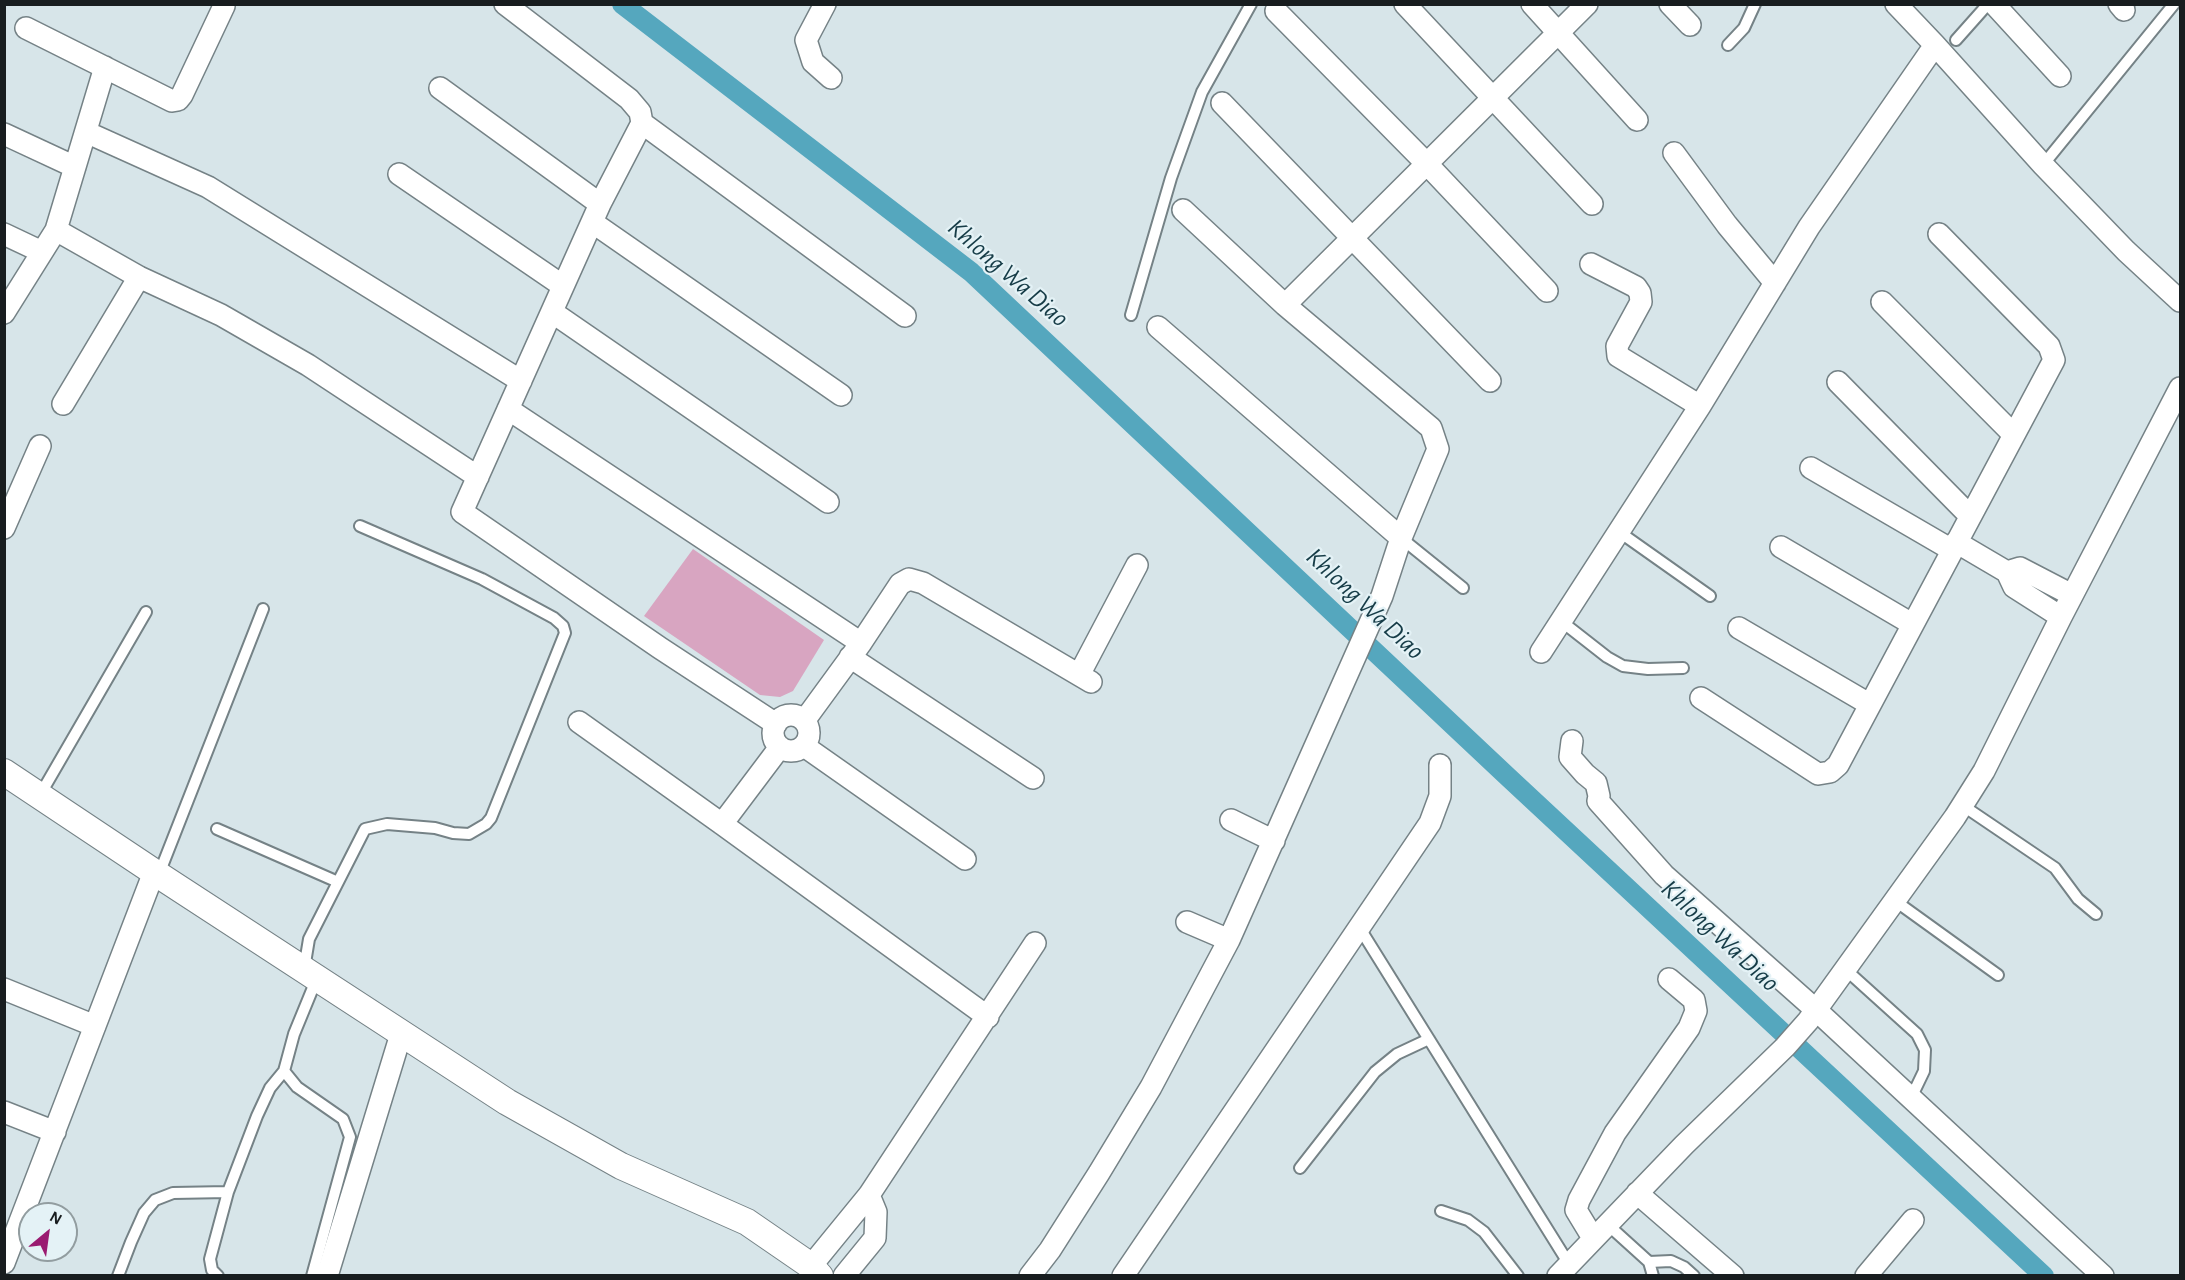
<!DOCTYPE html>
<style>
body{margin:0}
#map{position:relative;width:2185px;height:1280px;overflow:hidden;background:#d7e5e9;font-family:"Alegreya Sans",sans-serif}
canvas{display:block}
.frame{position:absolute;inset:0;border:6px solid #181d1f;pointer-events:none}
.north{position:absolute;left:18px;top:1202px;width:60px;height:60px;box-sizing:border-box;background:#e4f2f6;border:2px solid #929da0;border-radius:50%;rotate:29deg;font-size:16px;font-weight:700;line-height:24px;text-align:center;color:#181d1f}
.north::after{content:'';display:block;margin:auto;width:21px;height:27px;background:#9a1b71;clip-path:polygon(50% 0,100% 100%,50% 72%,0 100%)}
</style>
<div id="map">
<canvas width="2185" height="1280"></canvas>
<div class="frame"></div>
<div class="north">N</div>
</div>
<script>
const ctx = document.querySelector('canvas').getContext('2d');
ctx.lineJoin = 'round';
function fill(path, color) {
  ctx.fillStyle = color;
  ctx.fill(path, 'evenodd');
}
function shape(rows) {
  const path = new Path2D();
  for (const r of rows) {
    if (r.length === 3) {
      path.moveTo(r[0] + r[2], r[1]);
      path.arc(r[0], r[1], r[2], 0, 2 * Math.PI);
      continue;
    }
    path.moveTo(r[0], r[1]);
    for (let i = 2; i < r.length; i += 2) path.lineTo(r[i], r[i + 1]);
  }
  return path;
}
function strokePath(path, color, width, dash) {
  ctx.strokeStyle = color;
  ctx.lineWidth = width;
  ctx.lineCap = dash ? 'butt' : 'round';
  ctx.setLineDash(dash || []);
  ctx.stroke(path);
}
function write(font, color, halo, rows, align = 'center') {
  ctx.font = font + ' "Alegreya Sans",sans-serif';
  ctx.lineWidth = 4.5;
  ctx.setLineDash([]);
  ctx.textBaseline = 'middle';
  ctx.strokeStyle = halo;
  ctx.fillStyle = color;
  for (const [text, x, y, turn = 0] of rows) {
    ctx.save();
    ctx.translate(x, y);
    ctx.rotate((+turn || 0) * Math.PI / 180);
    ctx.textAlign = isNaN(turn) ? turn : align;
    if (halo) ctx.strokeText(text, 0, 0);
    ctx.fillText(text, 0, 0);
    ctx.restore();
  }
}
const green = shape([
 [693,549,824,640,793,691,780,697,760,695,644,616]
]);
const canal = shape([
 [622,4,971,272,1508,777,2044,1276]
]);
const service = shape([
 [1956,40,1988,4],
 [1728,45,1744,28,1755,4],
 [2043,165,2174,4],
 [1131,315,1171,178,1202,92,1251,4],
 [1618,531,1710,596],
 [1401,538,1463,588],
 [1561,621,1607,657,1623,666,1648,669,1683,668],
 [40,795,146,612],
 [1962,805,2055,868,2078,899,2096,914],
 [217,829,338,882],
 [159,874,263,609],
 [1894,900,1998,975],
 [1359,927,1569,1264],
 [304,969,309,939,365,829,387,824,435,828,453,833,469,834,486,824,491,818,565,633,563,626,554,618,482,579,360,526],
 [1845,969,1917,1034,1925,1050,1924,1071,1911,1098],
 [1300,1168,1375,1072,1397,1054,1429,1039],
 [1441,1211,1468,1220,1484,1232,1518,1276],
 [1607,1224,1649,1262,1653,1276],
 [1649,1262,1671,1261,1684,1267,1694,1276],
 [118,1276,131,1242,144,1213,155,1200,173,1193,228,1192,257,1116,270,1088,284,1071],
 [218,1276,212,1270,210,1259,228,1192],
 [312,1276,350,1137,343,1119,297,1087,284,1071,294,1034,317,978]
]);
const minor = shape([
 [505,4,629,99,640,112,642,123,600,204,462,512,660,648,776,724],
 [825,4,806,40,813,62,831,78],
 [1405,4,1592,204],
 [1532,4,1637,120],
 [1670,4,1690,25],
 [1896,4,1935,45,2043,165,2126,251,2180,301],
 [1994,4,2060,76],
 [2119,4,2124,10],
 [1276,11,1426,163,1547,291],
 [26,28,172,101,178,100,182,95,224,6],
 [440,88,600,204],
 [1222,103,1490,381],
 [642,123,905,316],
 [86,132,208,187,521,381],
 [4,134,75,167],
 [1674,153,1727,225,1775,283],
 [399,174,563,286],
 [592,222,841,395],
 [56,230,139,277,221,315,308,365,478,477],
 [4,234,42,252],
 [1591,264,1636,287,1640,293,1641,302,1617,346,1618,356,1700,406],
 [1882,302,2014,435],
 [1285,305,1587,4],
 [552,312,828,502],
 [4,313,56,230,105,67],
 [1158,327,1401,538],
 [1838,382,1970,516],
 [63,404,139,277],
 [508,409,861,643],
 [1811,468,1952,550],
 [4,528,40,446],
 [1956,542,2007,572,2014,587,2061,617],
 [1781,547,1912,624],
 [2007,572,2020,568,2072,595],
 [1739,628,1869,704],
 [1541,652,1700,406,1809,227,1935,45],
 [850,657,1033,778],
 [1079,675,1137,565],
 [1701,698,1818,774,1830,772,1838,765,2054,360,2049,346,1939,234],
 [791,733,18],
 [804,721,861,643,900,584,909,579,923,583,1091,682],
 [579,722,722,824,988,1017],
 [1572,741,1570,757,1585,774,1596,783,1599,796,1598,801,1664,875,1816,1010,2103,1276],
 [804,746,965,859],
 [1231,820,1274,841],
 [722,824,780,747],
 [1187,922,1229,940],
 [4,989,95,1026],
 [4,1112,55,1132],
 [1637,1193,1733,1276],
 [1593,1238,1576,1210,1579,1200,1615,1133,1689,1028,1696,1011,1694,1000,1669,979],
 [4,1263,154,872],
 [811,1266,869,1195,1035,943],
 [327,1276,401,1034],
 [844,1276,875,1238,876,1212,869,1195],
 [1030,1276,1050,1250,1099,1173,1151,1087,1229,940,1382,596,1401,538,1438,449,1431,428,1285,305,1183,210],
 [1123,1276,1430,823,1440,796,1440,765],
 [1558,1276,1684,1145,1785,1047,1808,1021,1955,817,1984,771,2061,617,2180,388],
 [1866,1276,1913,1220]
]);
const tertiary = shape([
 [4,772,154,872,507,1102,621,1166,747,1222,811,1266,820,1276]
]);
const waterNames = [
 ["Khlong Wa Diao",1008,273,41],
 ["Khlong Wa Diao",1365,604,43],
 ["Khlong Wa Diao",1720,936,43]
];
fill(green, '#d8a5c1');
strokePath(canal, '#55a7be', 20);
strokePath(service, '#758286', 14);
strokePath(minor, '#758286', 24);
strokePath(tertiary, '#758286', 28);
strokePath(service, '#fff', 10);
strokePath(minor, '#fff', 21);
strokePath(tertiary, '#fff', 26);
write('italic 26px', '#163c47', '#e4f2f6', waterNames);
</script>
